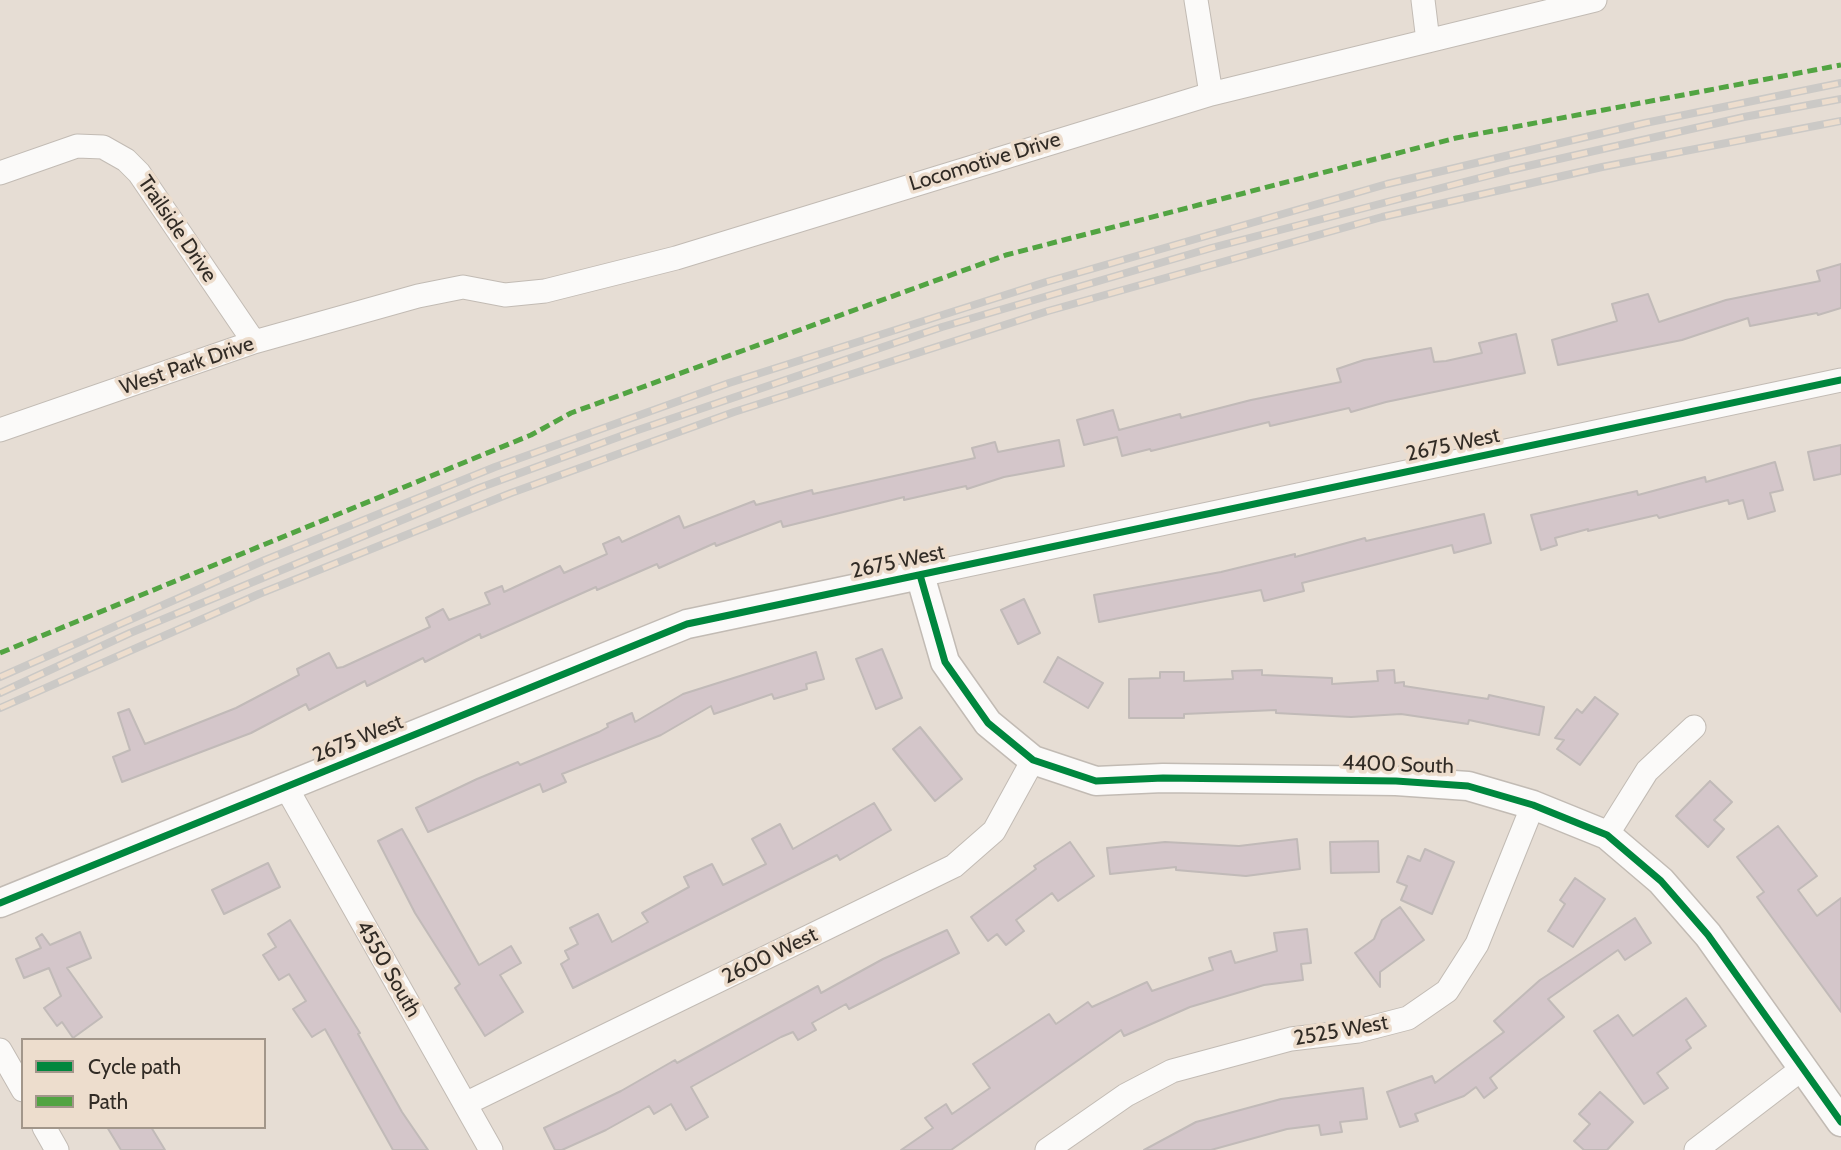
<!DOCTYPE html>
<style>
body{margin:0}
#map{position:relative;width:1841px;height:1150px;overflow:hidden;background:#e6ddd4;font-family:Cabin,sans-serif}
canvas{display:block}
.legend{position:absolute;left:21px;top:1038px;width:245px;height:91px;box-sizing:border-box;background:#edddcd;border:2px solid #a2968a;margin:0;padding:9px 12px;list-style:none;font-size:21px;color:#312b25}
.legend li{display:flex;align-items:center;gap:14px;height:35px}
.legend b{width:35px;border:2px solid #a2968a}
</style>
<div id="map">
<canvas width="1841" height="1150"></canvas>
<ul class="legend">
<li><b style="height:9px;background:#00873e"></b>Cycle path</li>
<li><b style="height:9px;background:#52a442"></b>Path</li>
</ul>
</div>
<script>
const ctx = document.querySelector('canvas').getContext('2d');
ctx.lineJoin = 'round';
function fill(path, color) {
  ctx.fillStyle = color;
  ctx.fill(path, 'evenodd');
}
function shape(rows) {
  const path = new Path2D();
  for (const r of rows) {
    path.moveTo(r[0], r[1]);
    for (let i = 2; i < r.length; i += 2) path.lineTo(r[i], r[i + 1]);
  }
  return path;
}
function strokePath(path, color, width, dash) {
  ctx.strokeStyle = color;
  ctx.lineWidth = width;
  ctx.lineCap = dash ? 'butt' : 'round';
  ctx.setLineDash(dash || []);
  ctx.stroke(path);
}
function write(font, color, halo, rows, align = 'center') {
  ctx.font = font + ' Cabin,sans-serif';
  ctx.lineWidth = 7;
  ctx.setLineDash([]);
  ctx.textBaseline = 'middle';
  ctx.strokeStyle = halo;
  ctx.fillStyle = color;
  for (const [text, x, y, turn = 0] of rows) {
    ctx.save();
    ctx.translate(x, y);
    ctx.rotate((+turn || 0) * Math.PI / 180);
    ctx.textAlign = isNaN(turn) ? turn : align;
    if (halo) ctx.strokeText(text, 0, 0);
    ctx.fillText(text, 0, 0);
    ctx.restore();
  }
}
const building = shape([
 [1841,264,1841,308,1818,315,1817,313,1750,326,1748,318,1682,340,1558,365,1552,340,1617,321,1612,304,1648,294,1659,322,1726,300,1820,281,1817,271,1841,264],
 [1516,334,1525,373,1386,402,1351,412,1349,408,1270,426,1269,422,1151,451,1150,449,1122,456,1117,437,1084,445,1077,420,1113,410,1119,430,1180,414,1181,418,1251,400,1341,382,1337,369,1364,360,1431,348,1434,362,1446,361,1482,353,1479,343,1516,334],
 [1059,440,1064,466,1004,477,967,489,966,486,904,500,904,497,783,527,781,521,716,546,715,543,659,568,657,564,597,590,596,587,481,638,480,634,425,662,423,658,367,686,365,681,309,710,306,704,251,733,122,782,113,757,130,750,118,713,129,709,145,744,236,708,299,675,297,669,329,653,337,668,343,667,430,627,426,618,443,609,449,620,490,604,485,593,502,586,504,592,560,566,564,573,607,554,603,544,619,537,622,542,679,516,684,528,754,501,756,505,812,490,813,494,975,458,972,448,995,442,998,452,1059,440],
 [1841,445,1841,474,1814,480,1808,452,1841,445],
 [1775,462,1783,490,1770,493,1775,511,1748,519,1743,500,1729,504,1728,500,1659,518,1657,515,1588,531,1588,529,1555,538,1557,545,1541,550,1531,515,1637,491,1638,495,1705,477,1706,482,1775,462],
 [1484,514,1491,543,1454,553,1452,545,1374,565,1302,583,1304,591,1264,601,1261,590,1099,622,1094,595,1221,572,1295,554,1295,557,1365,538,1366,541,1484,514],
 [1024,599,1040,633,1018,644,1001,610,1024,599],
 [882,649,902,698,876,709,856,659,882,649],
 [816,652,824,679,806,684,807,689,774,699,772,694,714,714,711,706,661,735,562,774,566,782,543,792,540,784,428,832,416,808,477,779,518,762,520,765,599,732,608,727,607,724,632,713,635,722,683,694,816,652],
 [1058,657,1103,683,1088,708,1044,682,1058,657],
 [1262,670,1262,675,1332,678,1332,684,1378,681,1377,671,1394,670,1395,683,1404,682,1404,686,1488,699,1489,695,1544,707,1539,735,1469,720,1468,724,1401,714,1351,717,1276,713,1276,710,1184,714,1184,718,1129,718,1129,679,1160,678,1160,672,1184,672,1184,681,1233,679,1232,671,1262,670],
 [1595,697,1618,714,1580,765,1557,749,1564,740,1555,738,1577,709,1582,713,1595,697],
 [920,727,962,779,935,801,893,749,920,727],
 [1710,781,1732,802,1714,820,1724,829,1708,847,1676,816,1710,781],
 [874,803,891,830,840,860,837,855,573,988,561,964,569,959,565,951,578,944,570,928,598,914,612,942,648,922,642,913,689,887,684,877,712,864,723,885,766,864,752,839,780,824,793,849,874,803],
 [1778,826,1817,876,1798,890,1817,916,1841,898,1841,1012,1757,897,1764,892,1737,857,1778,826],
 [402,829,479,965,511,946,521,963,500,975,523,1012,485,1036,455,988,460,984,415,913,378,841,402,829],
 [1297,839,1300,869,1246,876,1176,870,1176,867,1110,874,1107,848,1165,842,1239,846,1297,839],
 [1378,841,1379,872,1331,873,1330,842,1378,841],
 [1070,842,1094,876,1058,901,1052,893,1016,920,1024,931,1006,945,997,934,988,941,971,917,1036,869,1034,866,1070,842],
 [1425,849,1454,862,1432,914,1401,900,1407,886,1397,882,1408,856,1420,861,1425,849],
 [268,863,280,887,224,914,212,890,268,863],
 [1575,878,1605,899,1573,947,1548,931,1565,904,1560,900,1575,878],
 [1400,907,1424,940,1380,972,1380,987,1355,953,1374,939,1382,920,1400,907],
 [1635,918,1651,943,1625,960,1618,950,1548,999,1564,1017,1490,1078,1497,1088,1484,1098,1476,1087,1464,1096,1415,1114,1418,1121,1400,1127,1387,1092,1432,1076,1435,1083,1504,1032,1494,1021,1540,980,1635,918],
 [290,920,360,1033,358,1034,402,1112,428,1150,393,1150,325,1029,312,1037,293,1009,306,1001,289,974,279,980,263,955,276,947,268,934,290,920],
 [1307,929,1311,963,1301,964,1303,980,1264,985,1190,1007,1124,1036,1121,1030,951,1150,901,1150,933,1128,925,1118,946,1104,952,1114,990,1088,973,1064,1049,1014,1056,1024,1088,1002,1092,1007,1147,982,1152,991,1213,970,1209,958,1231,951,1235,963,1277,951,1274,933,1307,929],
 [947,930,959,953,849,1009,846,1004,812,1023,816,1030,798,1040,793,1032,781,1037,691,1087,708,1117,686,1130,671,1104,654,1114,649,1106,606,1130,562,1150,555,1150,544,1128,621,1091,675,1060,677,1063,818,986,821,993,883,959,947,930],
 [80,932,91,958,67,968,102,1017,73,1038,62,1022,57,1026,44,1008,61,996,49,968,24,978,16,959,41,948,36,938,42,934,50,945,80,932],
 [1686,998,1706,1026,1686,1040,1691,1048,1657,1073,1668,1088,1644,1104,1594,1031,1618,1015,1633,1036,1686,998],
 [1363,1088,1367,1119,1340,1122,1342,1132,1321,1135,1319,1125,1287,1129,1211,1150,1144,1150,1196,1122,1281,1099,1363,1088],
 [1600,1092,1633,1122,1607,1150,1584,1150,1574,1141,1590,1124,1579,1114,1600,1092],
 [107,1127,151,1127,165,1150,121,1150,107,1127]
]);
const minor = shape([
 [1196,0,1211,94],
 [1423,0,1428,41],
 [0,173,77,146,103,147,126,160,139,173,254,342],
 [0,430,254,342,418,296,463,287,505,295,545,291,676,258,1211,94,1595,0],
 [920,575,1841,380],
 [286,787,491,1150],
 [1607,835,1647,771,1694,727],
 [0,1050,23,1090],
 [465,1104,954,866,994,831,1033,760],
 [44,1127,57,1150],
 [1047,1150,1126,1095,1172,1071,1291,1039,1358,1031,1408,1018,1447,991,1477,944,1533,805],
 [1696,1150,1803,1068]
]);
const tertiary = shape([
 [0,903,687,624,920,575,945,662,988,723,1033,760,1096,781,1163,778,1396,781,1468,786,1533,805,1607,835,1661,881,1708,935,1841,1122]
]);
const rail = shape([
 [0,677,265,560,495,467,729,383,1046,282,1387,184,1645,123,1841,83],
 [0,693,130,633,479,488,632,432,942,327,1211,248,1510,170,1744,117,1841,99],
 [0,708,259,594,511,493,734,412,1048,311,1382,217,1602,167,1841,121]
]);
const quiet = shape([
 [0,653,531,435,571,413,1006,255,1456,138,1841,65]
]);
const cycleway = shape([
 [920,575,945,662,988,723,1033,760,1096,781,1163,778,1396,781,1468,786,1533,805,1607,835,1661,881,1708,935,1841,1122],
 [0,903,687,624,1841,380]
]);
const streetNames = [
 ["Locomotive Drive",985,162,-17],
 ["Trailside Drive",177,229,56],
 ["West Park Drive",187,366,-19],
 ["2675 West",1453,445,-12],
 ["2675 West",898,562,-12],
 ["2675 West",358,739,-22],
 ["4400 South",1398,765,2],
 ["2600 West",770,956,-26],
 ["4550 South",388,969,60],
 ["2525 West",1341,1031,-10]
];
fill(building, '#d4c6ca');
strokePath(building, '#c1bab8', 2);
strokePath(minor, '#c2bbb4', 25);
strokePath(tertiary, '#c2bbb4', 31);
strokePath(minor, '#fbfaf9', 23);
strokePath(tertiary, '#fbfaf9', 28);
strokePath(rail, '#cbc9c6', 8);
strokePath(rail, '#edddcd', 5, [16]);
strokePath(quiet, '#52a442', 5, [10, 5]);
strokePath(cycleway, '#00873e', 7);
write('21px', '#312b25', '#edddcd', streetNames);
</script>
